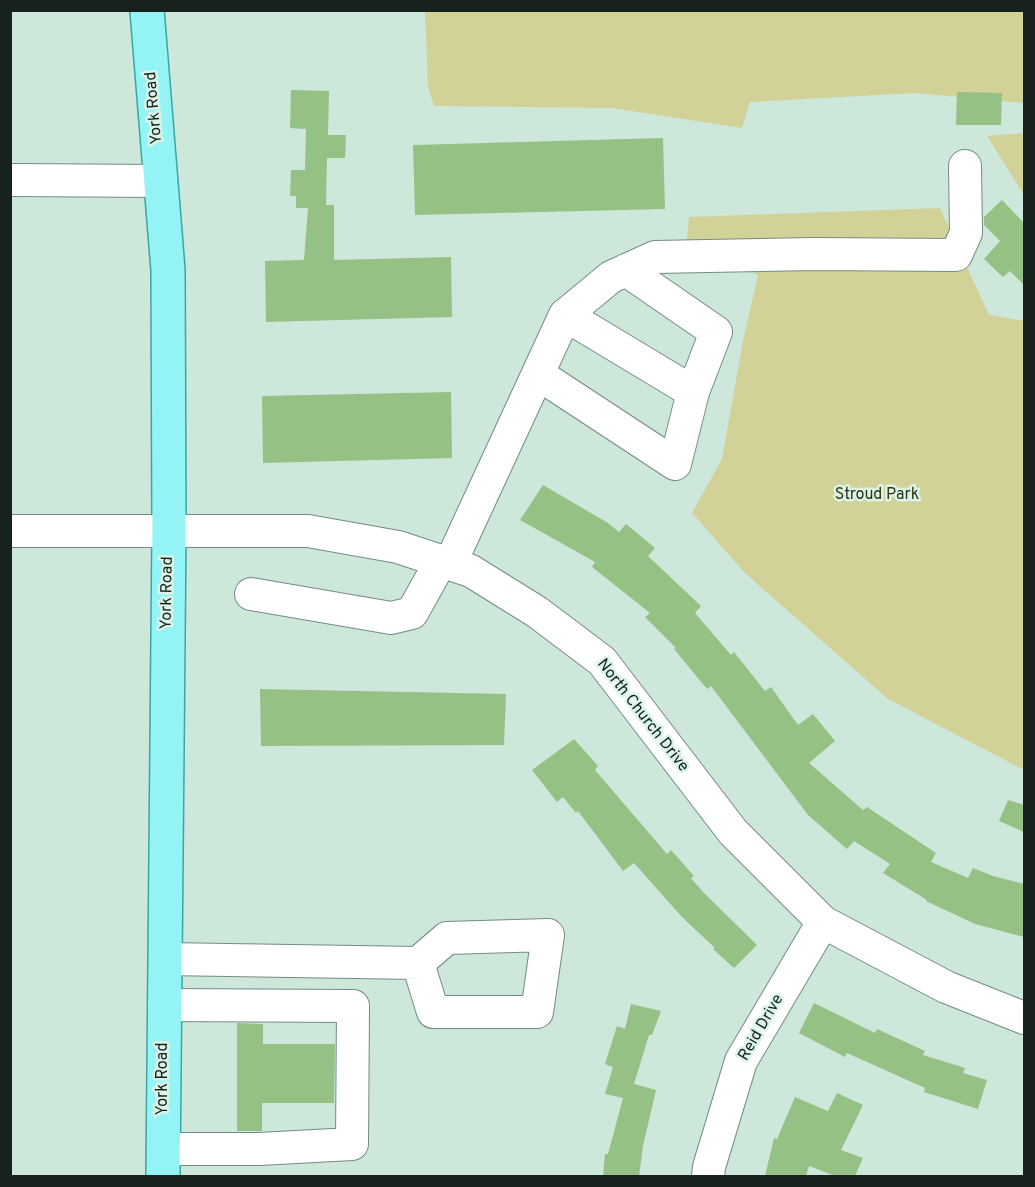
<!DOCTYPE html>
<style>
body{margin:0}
#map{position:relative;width:1035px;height:1187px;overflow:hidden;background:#cde7db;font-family:Overpass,sans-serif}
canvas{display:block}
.frame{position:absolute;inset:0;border:12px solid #17211d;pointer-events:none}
</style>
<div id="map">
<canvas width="1035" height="1187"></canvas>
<div class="frame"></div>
</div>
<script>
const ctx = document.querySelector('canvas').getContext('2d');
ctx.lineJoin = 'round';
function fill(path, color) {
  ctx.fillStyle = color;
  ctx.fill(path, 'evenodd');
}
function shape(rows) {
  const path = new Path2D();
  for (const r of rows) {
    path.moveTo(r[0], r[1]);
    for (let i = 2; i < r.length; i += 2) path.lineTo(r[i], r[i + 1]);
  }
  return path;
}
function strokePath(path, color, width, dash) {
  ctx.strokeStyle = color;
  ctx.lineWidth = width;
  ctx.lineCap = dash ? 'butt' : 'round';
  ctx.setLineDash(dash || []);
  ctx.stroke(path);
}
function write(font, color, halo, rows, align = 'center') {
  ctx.font = font + ' Overpass,sans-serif';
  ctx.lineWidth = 5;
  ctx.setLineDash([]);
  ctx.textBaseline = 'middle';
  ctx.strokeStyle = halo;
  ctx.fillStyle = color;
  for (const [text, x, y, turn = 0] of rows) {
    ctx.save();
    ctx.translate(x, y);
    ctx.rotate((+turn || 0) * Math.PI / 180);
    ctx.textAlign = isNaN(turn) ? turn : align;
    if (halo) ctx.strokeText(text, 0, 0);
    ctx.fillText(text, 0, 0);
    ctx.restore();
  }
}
const green = shape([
 [425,11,1024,11,1024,103,915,93,750,102,742,128,612,108,434,106,428,87],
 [1024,133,1024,195,987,136],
 [940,208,989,315,1024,321,1024,770,888,699,745,573,692,513,722,459,743,341,758,275,687,240,689,217]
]);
const building = shape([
 [291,90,329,91,328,135,346,135,345,158,327,158,326,205,334,205,334,260,451,257,452,317,266,322,265,261,304,260,308,208,296,208,296,196,290,196,291,170,305,170,306,129,290,128],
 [957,92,1002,93,1001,125,956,125],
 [663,138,665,209,415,215,413,145],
 [1002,200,1024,223,1024,285,1010,271,1003,277,984,259,1000,241,984,225,984,217],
 [451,392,452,458,263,463,262,396],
 [543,485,608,523,619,532,626,524,655,548,648,556,701,606,695,613,731,655,734,652,765,691,771,687,798,725,813,714,835,741,809,763,863,810,867,807,936,853,931,862,968,878,973,868,993,876,1024,884,1024,937,975,924,926,901,927,900,883,873,890,864,854,841,847,849,808,815,711,686,707,689,674,649,676,648,645,617,650,613,592,567,595,562,520,520],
 [260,689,506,694,504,745,261,746],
 [574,739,598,766,595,770,667,854,671,850,694,876,691,878,704,893,757,945,734,968,713,949,715,948,682,917,634,863,623,871,578,811,576,813,563,797,557,802,532,770],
 [1008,800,1024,805,1024,832,999,821],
 [814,1003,875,1033,877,1029,925,1051,923,1055,965,1068,963,1073,987,1080,978,1109,924,1092,925,1088,847,1053,845,1057,799,1033],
 [631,1004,661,1011,652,1035,649,1035,634,1084,656,1090,643,1146,639,1176,603,1176,605,1154,608,1154,623,1098,605,1094,613,1067,605,1064,617,1026,625,1029],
 [237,1023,263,1024,263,1044,335,1044,334,1103,262,1103,262,1131,237,1131],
 [837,1093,863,1105,841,1150,863,1158,855,1176,835,1176,809,1166,806,1176,765,1176,774,1138,777,1139,795,1097,828,1111]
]);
const minor = shape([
 [10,180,161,181],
 [565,315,693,392],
 [538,374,675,464,693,392,716,332,626,270],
 [10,531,308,531,398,547,471,571,537,612,602,661,733,832,823,922,946,987,1024,1018],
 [450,564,565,315,611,277,655,257,814,254,956,255,966,233,965,166],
 [251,594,391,618,412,613,441,561],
 [165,959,418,963,447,938,548,935,537,1012,433,1012,418,963],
 [163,1149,259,1149,352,1144,353,1006,164,1005],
 [708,1176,709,1167,741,1061,823,922]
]);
const major = shape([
 [147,10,168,270,169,531,163,1176]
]);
const streetNames = [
 ["York Road",155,108,-95],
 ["York Road",168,593,-89],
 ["North Church Drive",642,716,52],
 ["Reid Drive",762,1028,-60],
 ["York Road",164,1079,-90]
];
const parkNames = [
 ["Stroud Park",877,496]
];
fill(green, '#d2d298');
fill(building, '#96c185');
strokePath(minor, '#748c81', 34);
strokePath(major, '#3aa6a5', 36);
strokePath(minor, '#fff', 32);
strokePath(major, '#94f4f5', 33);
write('16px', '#17211d', '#daf4e8', streetNames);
write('16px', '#333312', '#daf4e8', parkNames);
</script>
